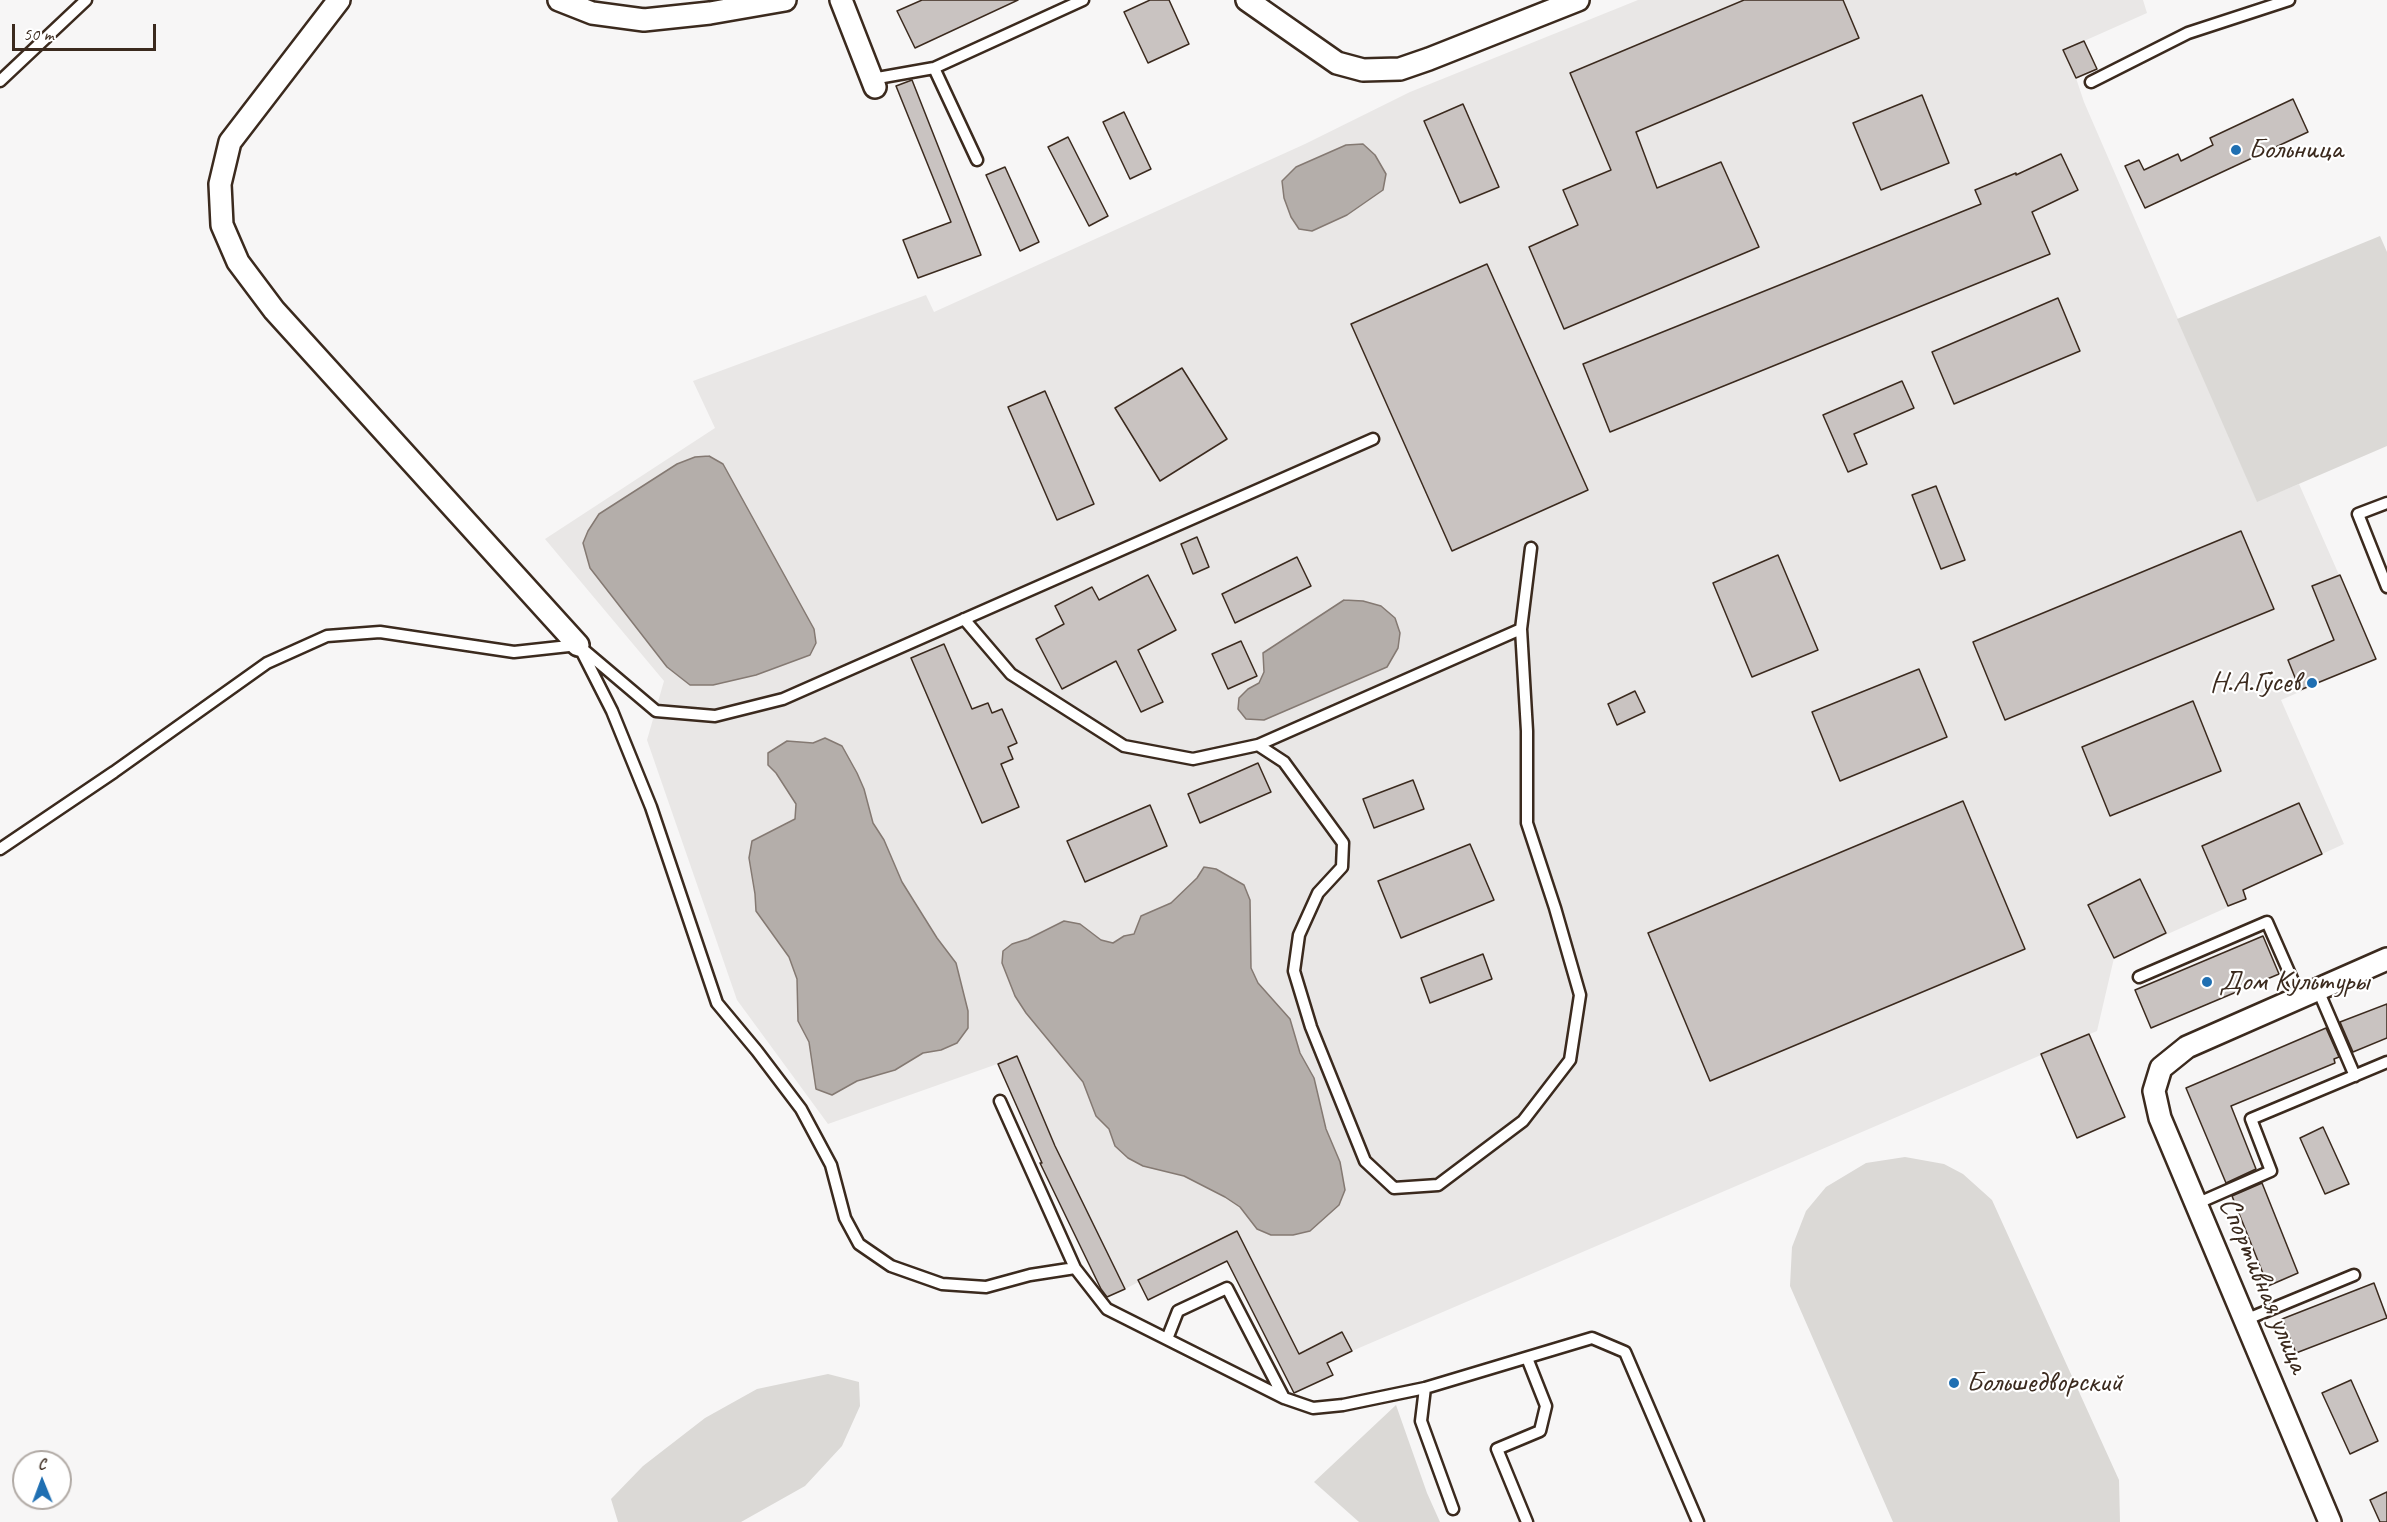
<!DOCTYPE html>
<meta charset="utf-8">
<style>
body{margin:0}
#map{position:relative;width:2387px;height:1522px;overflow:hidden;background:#f7f6f6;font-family:Caveat,sans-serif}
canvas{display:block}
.north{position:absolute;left:12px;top:1450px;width:60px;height:60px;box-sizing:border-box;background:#fff;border:2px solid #b1aaa5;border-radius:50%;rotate:359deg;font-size:16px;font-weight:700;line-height:24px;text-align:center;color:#3b2a1e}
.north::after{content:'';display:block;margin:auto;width:21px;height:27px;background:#1f6fb2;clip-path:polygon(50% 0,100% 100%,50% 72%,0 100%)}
.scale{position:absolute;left:12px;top:24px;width:144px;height:27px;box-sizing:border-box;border:3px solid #3b2a1e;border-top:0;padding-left:8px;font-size:18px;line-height:21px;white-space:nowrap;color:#3b2a1e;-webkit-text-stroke:4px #fff;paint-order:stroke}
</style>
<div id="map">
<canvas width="2387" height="1522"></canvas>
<div class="north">С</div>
<div class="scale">50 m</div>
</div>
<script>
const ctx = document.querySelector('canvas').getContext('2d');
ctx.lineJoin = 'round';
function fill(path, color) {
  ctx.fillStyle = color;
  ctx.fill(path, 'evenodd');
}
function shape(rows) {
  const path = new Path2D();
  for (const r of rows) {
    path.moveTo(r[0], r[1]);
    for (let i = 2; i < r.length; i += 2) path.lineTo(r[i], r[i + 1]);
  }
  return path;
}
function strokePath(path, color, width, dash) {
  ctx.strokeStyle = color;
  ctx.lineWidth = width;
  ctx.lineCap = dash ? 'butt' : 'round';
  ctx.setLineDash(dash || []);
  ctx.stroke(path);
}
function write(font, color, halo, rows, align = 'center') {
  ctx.font = font + ' Caveat,sans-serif';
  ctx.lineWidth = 4.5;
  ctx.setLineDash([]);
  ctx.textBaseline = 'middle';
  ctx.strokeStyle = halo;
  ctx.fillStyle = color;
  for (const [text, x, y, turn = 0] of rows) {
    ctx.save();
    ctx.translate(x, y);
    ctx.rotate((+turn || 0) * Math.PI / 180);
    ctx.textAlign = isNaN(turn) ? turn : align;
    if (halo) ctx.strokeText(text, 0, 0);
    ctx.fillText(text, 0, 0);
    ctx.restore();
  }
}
const built = shape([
 [1638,0,2143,0,2147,13,2084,41,2097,69,2076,78,2084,102,2257,501,2299,484,2376,659,2281,700,2344,844,2243,890,2246,899,2114,958,2097,1031,1352,1351,1342,1332,1299,1354,1237,1231,1125,1289,1059,1154,1017,1057,828,1124,737,1000,647,740,664,681,545,539,715,428,693,381,926,295,934,312,1305,144,1410,92]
]);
const green = shape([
 [2380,236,2387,252,2387,446,2257,502,2177,319],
 [1905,1157,1944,1164,1963,1174,1992,1200,2119,1480,2120,1522,1893,1522,1790,1286,1792,1247,1806,1211,1826,1187,1866,1163],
 [828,1374,859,1382,860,1406,842,1446,805,1486,741,1522,618,1522,611,1499,643,1466,705,1418,757,1389],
 [1396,1405,1427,1493,1440,1522,1359,1522,1314,1482]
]);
const water = shape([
 [1363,144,1375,155,1386,174,1383,190,1347,215,1312,231,1299,229,1291,217,1284,198,1282,181,1296,167,1346,145,1363,144],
 [709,456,723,464,814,629,816,643,810,655,756,675,713,685,690,685,667,667,590,568,583,543,588,531,599,514,677,464,695,457,709,456],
 [1344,600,1363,601,1381,606,1395,618,1400,633,1398,648,1387,667,1264,720,1246,719,1238,709,1239,698,1248,689,1259,683,1264,672,1263,653,1344,600],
 [825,738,842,746,857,773,864,789,873,823,884,840,902,882,937,938,956,963,968,1011,968,1028,957,1043,941,1050,923,1053,895,1070,857,1081,832,1095,816,1089,809,1042,798,1021,797,979,789,957,756,911,755,894,749,858,752,841,795,819,796,804,776,773,768,765,768,753,787,741,813,743,825,738],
 [1204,867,1216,869,1244,885,1250,900,1251,968,1258,983,1290,1019,1300,1053,1314,1078,1326,1129,1340,1162,1345,1190,1339,1205,1310,1231,1293,1235,1271,1235,1257,1229,1240,1207,1225,1197,1184,1176,1143,1166,1128,1158,1115,1146,1109,1129,1096,1116,1083,1082,1026,1013,1015,996,1002,963,1003,951,1012,944,1028,939,1064,921,1080,924,1101,940,1113,943,1124,936,1134,934,1141,916,1171,903,1197,878,1204,867]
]);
const building = shape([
 [922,0,1018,0,915,48,897,11,922,0],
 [1150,0,1169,0,1189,44,1148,63,1124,12,1150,0],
 [1744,0,1843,0,1859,38,1636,132,1657,188,1721,162,1759,247,1564,329,1529,247,1578,225,1563,190,1611,170,1570,73,1744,0],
 [2084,41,2097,69,2076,78,2063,50,2084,41],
 [912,80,981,255,918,278,903,240,951,222,896,86,912,80],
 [1922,95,1949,163,1881,190,1853,123,1922,95],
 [2293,99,2308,132,2145,208,2125,166,2139,160,2144,170,2178,154,2181,161,2213,145,2210,138,2293,99],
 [1463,104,1499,187,1460,203,1424,121,1463,104],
 [1124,112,1151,169,1130,179,1103,122,1124,112],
 [1068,137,1108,216,1089,226,1048,147,1068,137],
 [2061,154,2078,190,2032,212,2050,254,1610,432,1583,364,1981,204,1975,190,2016,173,2016,175,2061,154],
 [1005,167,1039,242,1020,251,986,175,1005,167],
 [1487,264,1588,490,1452,551,1351,324,1487,264],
 [2058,298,2080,351,1954,404,1932,352,2058,298],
 [1182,368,1227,439,1160,481,1115,408,1182,368],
 [1902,381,1914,408,1854,434,1867,464,1848,472,1823,415,1902,381],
 [1045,391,1094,504,1057,520,1008,407,1045,391],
 [1936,486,1965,560,1941,569,1912,495,1936,486],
 [2241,531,2274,609,2005,720,1973,642,2241,531],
 [1197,537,1209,567,1193,574,1181,544,1197,537],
 [1778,555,1818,650,1752,677,1713,583,1778,555],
 [1297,557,1311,586,1235,623,1222,594,1297,557],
 [1148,575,1176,630,1138,650,1163,702,1141,712,1116,661,1062,689,1036,639,1064,624,1055,606,1092,587,1099,600,1148,575],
 [2340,575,2376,659,2300,690,2288,660,2334,640,2312,586,2340,575],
 [1241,641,1257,676,1228,689,1212,654,1241,641],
 [944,644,972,709,988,703,992,713,1002,709,1017,743,1008,747,1013,759,1001,764,1019,807,982,823,911,658,944,644],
 [1919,669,1947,737,1840,781,1812,712,1919,669],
 [1635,691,1645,712,1617,725,1608,704,1635,691],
 [2193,701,2221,771,2110,816,2082,747,2193,701],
 [1258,763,1271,792,1200,823,1188,794,1258,763],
 [1413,780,1424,809,1374,828,1363,799,1413,780],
 [1963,801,2025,949,1710,1081,1648,933,1963,801],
 [2299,803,2322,854,2243,890,2246,899,2228,906,2202,846,2299,803],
 [1150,805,1167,846,1085,882,1067,841,1150,805],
 [1470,844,1494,900,1401,938,1378,881,1470,844],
 [2140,879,2166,933,2114,958,2088,905,2140,879],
 [2263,936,2279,974,2151,1028,2135,990,2263,936],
 [1483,954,1492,979,1430,1003,1421,978,1483,954],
 [2387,1004,2387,1038,2353,1052,2340,1022,2387,1004],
 [2326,1028,2339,1057,2334,1059,2335,1063,2231,1106,2256,1169,2226,1183,2186,1088,2326,1028],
 [2089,1034,2125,1117,2077,1138,2041,1054,2089,1034],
 [1017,1056,1055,1146,1125,1289,1107,1297,1101,1289,1040,1163,1042,1163,998,1064,1017,1056],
 [2323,1127,2349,1184,2325,1194,2300,1138,2323,1127],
 [2262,1183,2298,1273,2268,1286,2232,1196,2262,1183],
 [1237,1231,1299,1354,1342,1332,1352,1351,1327,1363,1333,1375,1294,1393,1227,1261,1148,1300,1138,1280,1237,1231],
 [2374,1283,2387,1318,2296,1353,2282,1319,2374,1283],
 [2351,1380,2378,1441,2350,1454,2322,1393,2351,1380],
 [2387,1492,2387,1522,2380,1522,2370,1500,2387,1492]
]);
const service = shape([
 [934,68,977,160],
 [872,79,934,68,1083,0],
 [0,81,86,0],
 [2091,82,2188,33,2289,0],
 [2387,503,2358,514,2387,587],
 [964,619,1011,674,1124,746,1193,759,1258,745,1284,762,1343,843,1342,867,1318,893,1299,935,1294,971,1311,1027,1365,1161,1394,1188,1438,1185,1523,1121,1570,1060,1580,995,1555,908,1527,823,1527,731,1521,629,1531,548],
 [581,650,612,711,651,807,717,1003,757,1051,801,1109,831,1165,845,1218,859,1244,891,1266,942,1284,986,1287,1030,1275,1075,1268],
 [1258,745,1521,629],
 [0,849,114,772,267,663,327,636,380,632,514,652,578,645,656,711,715,716,783,699,1373,439],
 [2139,977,2267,922,2300,997],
 [2318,990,2355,1076],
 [1000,1101,1075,1268,1107,1309,1284,1398,1313,1408,1343,1405,1425,1388,1592,1338,1625,1352,1698,1522],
 [2196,1204,2271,1171,2251,1119,2387,1062],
 [2245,1320,2354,1275],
 [1167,1339,1178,1311,1227,1288,1284,1398],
 [1527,1358,1546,1406,1540,1431,1497,1449,1527,1522],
 [1425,1388,1421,1421,1453,1509]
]);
const minor = shape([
 [339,0,230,142,220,184,222,225,238,262,274,310,578,645],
 [559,0,592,13,644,20,710,13,785,0],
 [841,0,875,87],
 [1247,0,1337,63,1363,70,1400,69,1429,59,1578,0],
 [2330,1522,2160,1118,2154,1091,2161,1068,2187,1047,2387,959]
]);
const markers = [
 [2236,150,6,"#1f6fb2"],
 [2312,683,6,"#1f6fb2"],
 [2207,982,6,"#1f6fb2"],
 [1954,1383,6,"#1f6fb2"]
];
const poiNames = [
 ["Больница",2248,150],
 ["Н.А.Гусев",2300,683,"right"],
 ["Дом Культуры",2219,982],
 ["Большедворский",1966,1383]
];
const streetNames = [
 ["Спортивная улица",2263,1285,67]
];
fill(built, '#e9e7e6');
fill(green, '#dbd9d6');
fill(water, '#b4aeaa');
strokePath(water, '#847972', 1.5);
fill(building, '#c9c3c1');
strokePath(building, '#3b2a1e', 1.5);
strokePath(service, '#3b2a1e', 15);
strokePath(minor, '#3b2a1e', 26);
strokePath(service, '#fff', 10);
strokePath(minor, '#fff', 21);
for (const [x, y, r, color] of markers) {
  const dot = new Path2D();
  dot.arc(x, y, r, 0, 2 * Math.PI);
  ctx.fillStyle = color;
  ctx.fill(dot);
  strokePath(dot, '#fff', 2);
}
write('30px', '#3b2a1e', '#fff', poiNames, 'left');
write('30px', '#3b2a1e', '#fff', streetNames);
</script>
